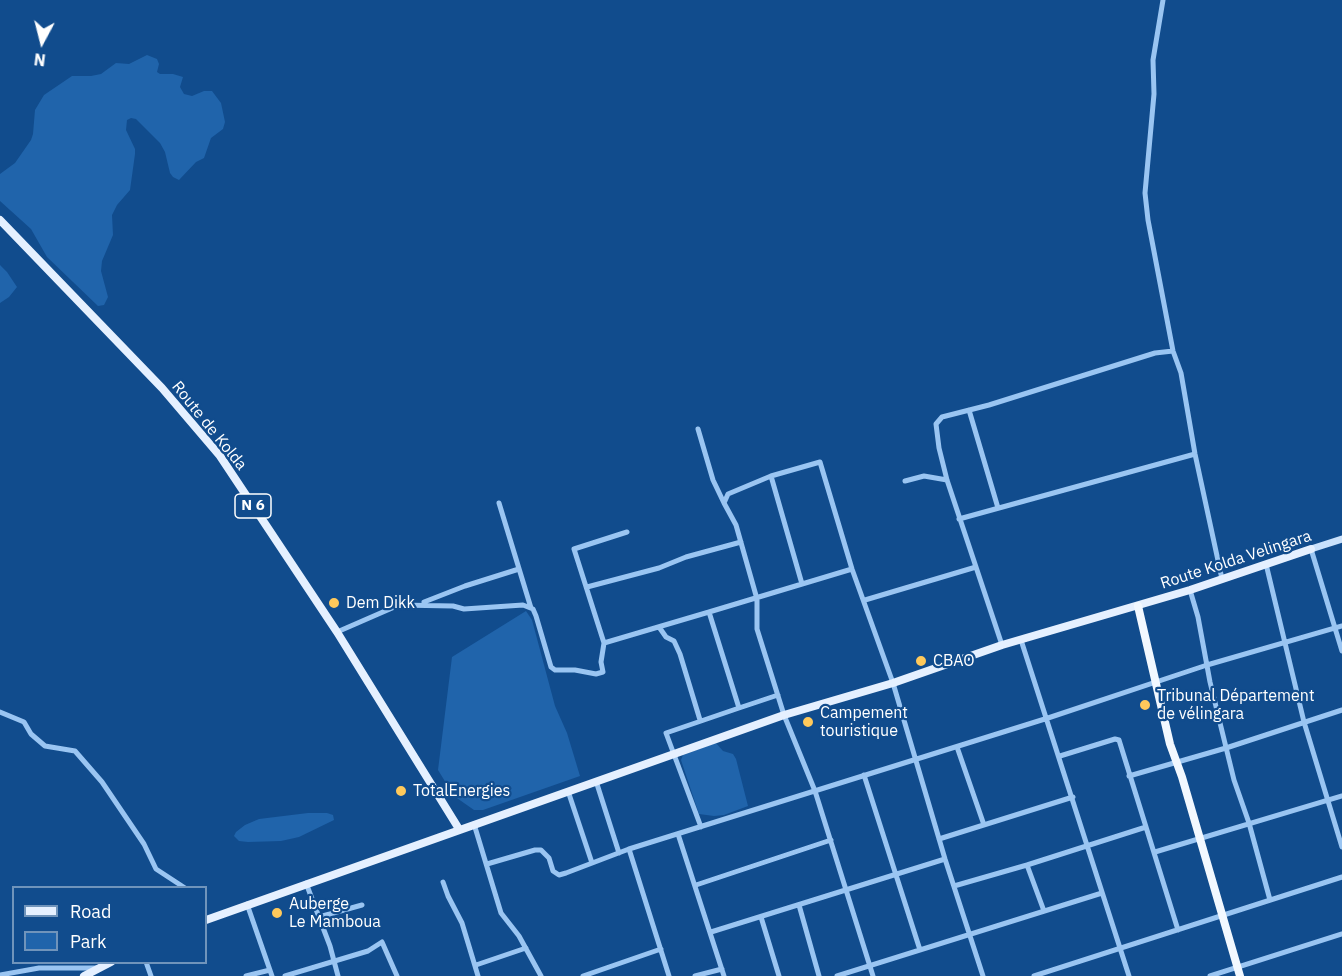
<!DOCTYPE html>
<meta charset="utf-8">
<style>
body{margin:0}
#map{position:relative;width:1342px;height:976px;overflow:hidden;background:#114c8d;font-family:"IBM Plex Sans",sans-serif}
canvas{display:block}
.legend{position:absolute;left:12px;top:886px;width:195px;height:78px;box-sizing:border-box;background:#114c8d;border:2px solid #7094bb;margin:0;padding:8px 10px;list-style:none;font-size:18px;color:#fff}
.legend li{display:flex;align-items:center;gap:12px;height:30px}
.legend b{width:30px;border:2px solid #7094bb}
.north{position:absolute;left:12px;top:12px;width:60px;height:60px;-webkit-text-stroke:4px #114c8d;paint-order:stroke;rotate:187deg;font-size:16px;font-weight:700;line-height:24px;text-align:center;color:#fff}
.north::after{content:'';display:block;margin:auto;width:21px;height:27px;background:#fff;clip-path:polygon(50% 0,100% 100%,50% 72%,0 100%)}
</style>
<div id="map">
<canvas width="1342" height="976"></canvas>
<ul class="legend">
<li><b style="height:8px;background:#e5f0ff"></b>Road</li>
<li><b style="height:16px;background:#2064ab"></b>Park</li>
</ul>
<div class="north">N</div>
</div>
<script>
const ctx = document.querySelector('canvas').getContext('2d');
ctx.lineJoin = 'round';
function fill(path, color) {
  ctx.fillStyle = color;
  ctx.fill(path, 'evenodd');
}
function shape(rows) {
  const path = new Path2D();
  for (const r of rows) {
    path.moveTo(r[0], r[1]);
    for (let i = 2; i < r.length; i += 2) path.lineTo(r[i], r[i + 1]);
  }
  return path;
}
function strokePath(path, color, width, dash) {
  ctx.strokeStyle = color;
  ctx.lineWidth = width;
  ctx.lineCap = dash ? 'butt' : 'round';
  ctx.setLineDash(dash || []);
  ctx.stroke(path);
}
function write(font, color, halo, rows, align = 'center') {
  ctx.font = font + ' "IBM Plex Sans",sans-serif';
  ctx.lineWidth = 4.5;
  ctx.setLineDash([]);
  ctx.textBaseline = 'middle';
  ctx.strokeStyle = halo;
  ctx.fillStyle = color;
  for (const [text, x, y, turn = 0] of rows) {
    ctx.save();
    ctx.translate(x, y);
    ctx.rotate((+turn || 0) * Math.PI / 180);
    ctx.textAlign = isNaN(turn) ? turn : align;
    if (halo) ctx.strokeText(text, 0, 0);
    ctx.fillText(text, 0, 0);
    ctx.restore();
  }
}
const green = shape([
 [147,55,157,59,159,64,157,72,160,74,173,74,183,77,180,87,184,94,192,96,204,91,212,91,221,103,225,122,223,129,211,138,204,158,196,162,179,180,173,177,170,173,165,152,160,143,136,119,131,118,127,120,126,130,135,149,135,154,130,190,117,205,112,215,113,235,102,261,101,271,108,297,104,305,98,306,47,257,31,229,0,201,0,174,15,163,31,140,33,134,35,110,44,95,72,76,91,76,101,74,116,63,129,64],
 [0,265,7,272,17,287,9,297,0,303],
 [526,611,532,620,555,706,567,733,580,776,483,810,474,810,454,796,438,770,452,657],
 [716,743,723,751,733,754,736,759,748,806,724,815,714,816,699,814,681,760,683,755],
 [308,813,327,813,333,815,334,820,299,837,281,841,248,842,239,841,234,836,236,832,245,825,259,819]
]);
const minor = shape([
 [1163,0,1153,60,1154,94,1145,193,1148,220,1173,351,1181,373,1195,454,1222,579],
 [969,410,998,508],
 [698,429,713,480,724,503],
 [771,476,820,462,852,569,893,683,945,859,983,976],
 [905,481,924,476,947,480],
 [499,503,531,608],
 [959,519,1195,454],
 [1311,549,1342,651],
 [1266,564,1304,722,1342,847],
 [802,584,771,476,728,494,724,503,736,525,757,599,757,629,784,715,815,791,873,976],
 [587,587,659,568,686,557,741,542],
 [1190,590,1198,617,1210,682,1234,780,1249,823,1270,900],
 [865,600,976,567],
 [424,602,465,586,519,569],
 [709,612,852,569],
 [659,627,666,637,674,641,680,654,700,720],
 [337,632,399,605,453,606,464,609,523,605,533,609,536,616,551,667,555,670,575,670,596,674,603,672,601,662,604,643,574,549,627,532],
 [1021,640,1129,976],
 [604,643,709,612,739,708,666,733,701,827],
 [1002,645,947,480,939,448,936,424,942,417,989,405,1155,353,1173,351],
 [739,708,778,695],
 [0,712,24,722,31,734,45,746,75,751,102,782,144,844,156,869,185,888],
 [957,747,984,825],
 [1060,756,1115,739,1119,740,1178,930],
 [864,775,920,950],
 [1129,776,1226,748,1342,710],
 [596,781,619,853],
 [568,791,592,863],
 [474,824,501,913,519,936,541,976],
 [678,834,724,976],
 [939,839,1073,797],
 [629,849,669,976],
 [1155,852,1342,796],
 [487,864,535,850,541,850,549,858,553,871,559,875,566,873,629,849,1048,718,1207,665,1342,626],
 [1027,865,1044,911],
 [443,882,448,896,462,923,478,976],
 [306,883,330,946,338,976],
 [696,885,831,840],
 [954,886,1027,865,1146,827],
 [247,904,272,976],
 [799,905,819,976],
 [319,917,362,905],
 [761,917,779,976],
 [711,932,945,859],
 [146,962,151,976],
 [476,965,526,948],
 [0,975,39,968,100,968],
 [246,976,270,970],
 [285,976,368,951,382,942,397,976],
 [583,976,661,949],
 [695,976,722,969],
 [837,976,1102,893],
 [1034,976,1342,877],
 [1210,976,1342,934]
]);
const secondary = shape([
 [1311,549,1342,539]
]);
const primary = shape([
 [0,220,162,388,220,456,337,632,459,829],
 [206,920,784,715,893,683,1002,645,1190,590,1311,549],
 [84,976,111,962]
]);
const trunk = shape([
 [1138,606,1170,744,1182,777,1240,976]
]);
const markers = [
 [334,603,6,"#ffc95b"],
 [921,661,6,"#ffc95b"],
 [1145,705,6,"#ffc95b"],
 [808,722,6,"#ffc95b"],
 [401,791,6,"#ffc95b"],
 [277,913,6,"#ffc95b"]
];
const shields = [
 [253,506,36]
];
const shieldNames = [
 ["N 6",253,506]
];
const streetNames = [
 ["Route de Kolda",209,426,51],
 ["Route Kolda Velingara",1236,560,-18]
];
const poiNames = [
 ["Dem Dikk",346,603],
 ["CBAO",933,661],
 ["Tribunal Département",1157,696],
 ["de vélingara",1157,714],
 ["Campement",820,713],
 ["touristique",820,731],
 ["TotalEnergies",413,791],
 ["Auberge",289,904],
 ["Le Mamboua",289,922]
];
fill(green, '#2064ab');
strokePath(minor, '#9ac5f2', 5);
strokePath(secondary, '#c9e1fc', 7);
strokePath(primary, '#e5f0ff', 8);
strokePath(trunk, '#f2f8ff', 8);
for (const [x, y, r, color] of markers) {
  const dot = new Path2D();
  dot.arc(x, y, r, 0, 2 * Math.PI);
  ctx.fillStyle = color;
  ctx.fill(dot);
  strokePath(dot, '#114c8d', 2);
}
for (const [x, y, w] of shields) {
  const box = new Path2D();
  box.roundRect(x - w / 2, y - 12, w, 24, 4.5);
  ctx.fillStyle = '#114c8d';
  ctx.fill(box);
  strokePath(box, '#fff', 1.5);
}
write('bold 15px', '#fff', null, shieldNames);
write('16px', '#fff', '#114c8d', streetNames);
write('16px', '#fff', '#114c8d', poiNames, 'left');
</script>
